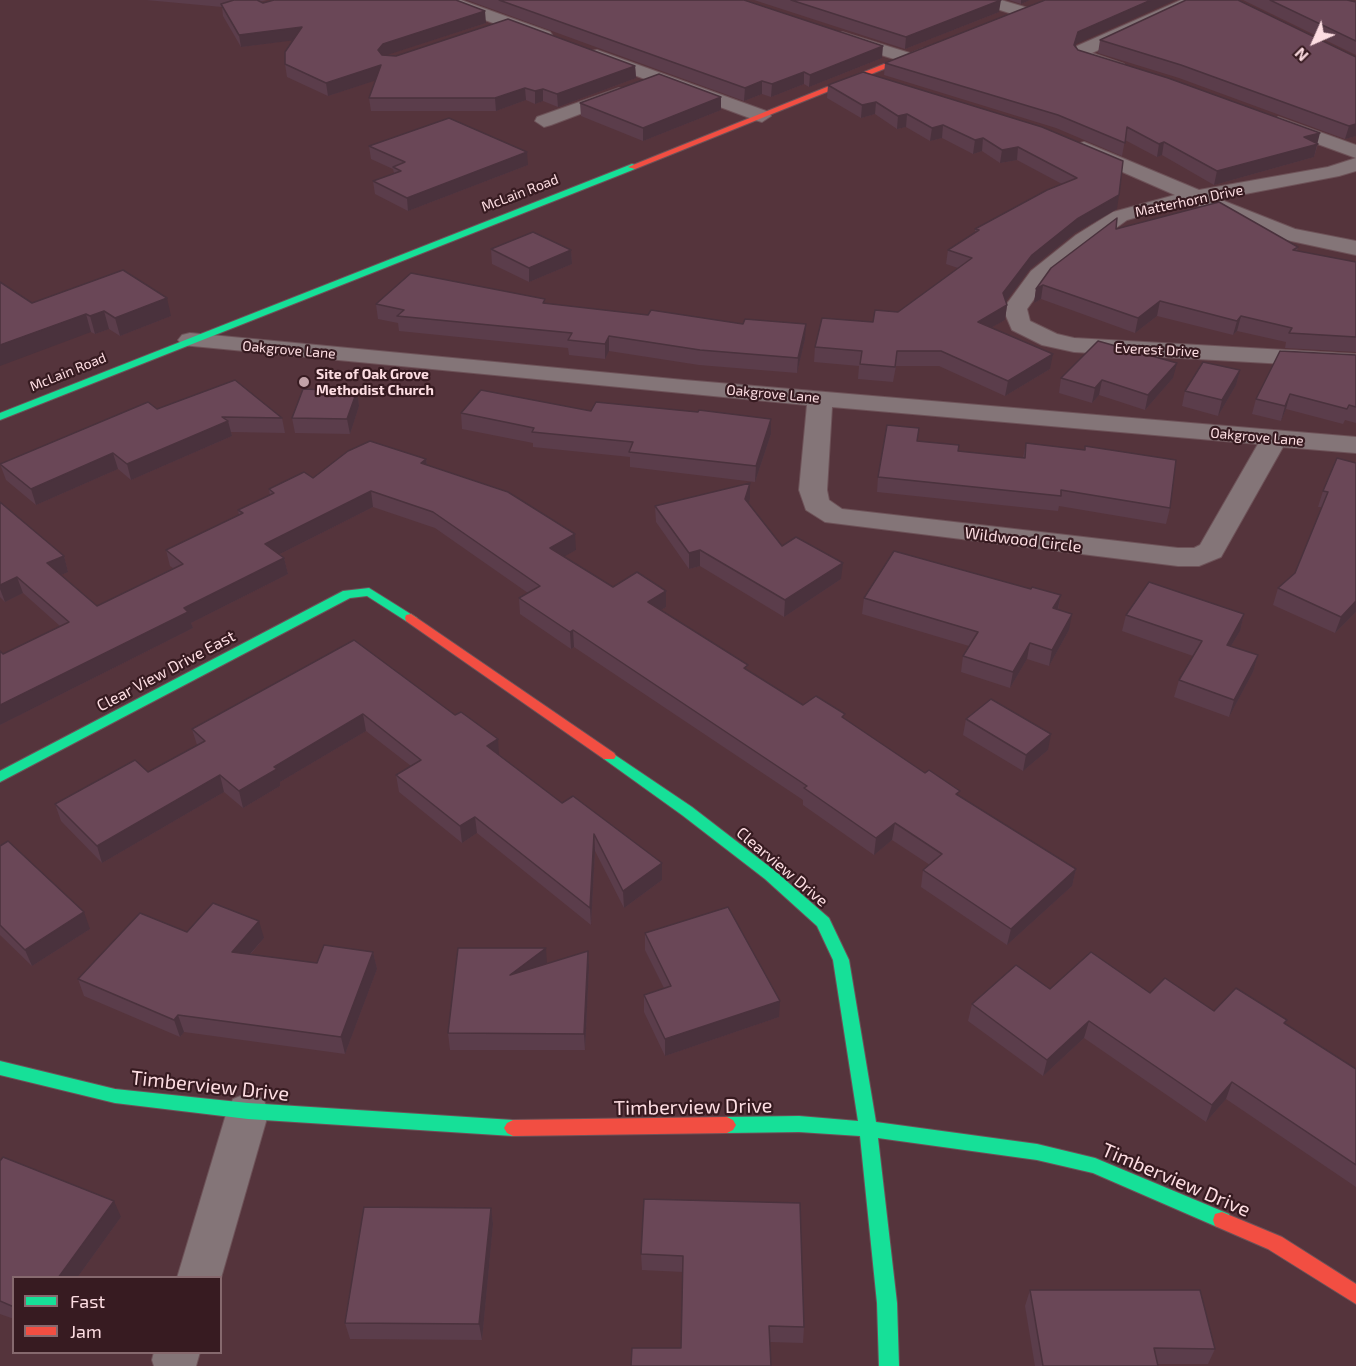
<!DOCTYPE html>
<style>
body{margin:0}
#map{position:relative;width:1356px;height:1366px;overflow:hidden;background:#55343c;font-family:"Exo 2",sans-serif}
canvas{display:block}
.legend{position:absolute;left:12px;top:1276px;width:210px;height:78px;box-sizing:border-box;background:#371b21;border:2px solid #86696e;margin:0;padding:8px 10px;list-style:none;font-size:18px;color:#fddde2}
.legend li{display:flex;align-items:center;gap:12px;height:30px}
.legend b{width:30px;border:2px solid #86696e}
.north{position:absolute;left:1284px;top:12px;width:60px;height:60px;-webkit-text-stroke:4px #371b21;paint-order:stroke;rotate:225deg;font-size:16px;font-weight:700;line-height:24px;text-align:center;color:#fddde2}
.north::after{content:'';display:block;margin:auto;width:21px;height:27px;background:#fddde2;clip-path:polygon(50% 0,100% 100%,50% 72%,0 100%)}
</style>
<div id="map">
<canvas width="1356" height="1366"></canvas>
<ul class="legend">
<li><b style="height:8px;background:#16e098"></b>Fast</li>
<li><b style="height:8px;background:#f24e42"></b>Jam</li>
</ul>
<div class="north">N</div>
</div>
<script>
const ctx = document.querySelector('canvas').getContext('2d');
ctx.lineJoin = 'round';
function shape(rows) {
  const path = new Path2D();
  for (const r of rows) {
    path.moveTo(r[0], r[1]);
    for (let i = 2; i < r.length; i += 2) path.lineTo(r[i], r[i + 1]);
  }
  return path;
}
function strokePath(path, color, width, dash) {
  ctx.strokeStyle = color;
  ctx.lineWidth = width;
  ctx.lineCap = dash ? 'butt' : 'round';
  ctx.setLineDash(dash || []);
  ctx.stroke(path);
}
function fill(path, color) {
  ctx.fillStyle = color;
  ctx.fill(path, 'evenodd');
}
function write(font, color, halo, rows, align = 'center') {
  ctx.font = font + ' "Exo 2",sans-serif';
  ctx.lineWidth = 4.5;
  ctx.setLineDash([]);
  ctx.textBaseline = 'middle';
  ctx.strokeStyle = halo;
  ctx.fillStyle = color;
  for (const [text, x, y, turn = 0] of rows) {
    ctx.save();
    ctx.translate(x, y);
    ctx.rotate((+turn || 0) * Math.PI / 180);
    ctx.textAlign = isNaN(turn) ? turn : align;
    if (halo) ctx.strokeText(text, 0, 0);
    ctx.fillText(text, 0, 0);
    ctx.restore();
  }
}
const street = shape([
 [438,0,461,0,550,32,553,36,550,40,538,40,440,3,438,0],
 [976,0,1001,0,1028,8,1030,12,1022,17,978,3,976,0],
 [1181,0,1203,0,1201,3,1092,53,1124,64,1127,68,1124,72,1112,72,1077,60,1074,56,1077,46,1181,0],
 [842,32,913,54,916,58,907,63,836,41,833,37,836,33,842,32],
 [597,50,769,112,771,116,762,122,755,120,591,59,588,55,591,51,597,50],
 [619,88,625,89,628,93,625,97,551,125,544,127,535,121,537,117,619,88],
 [1278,117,1356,145,1356,158,1271,127,1269,123,1278,117],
 [1084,142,1199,190,1328,167,1356,158,1356,171,1339,176,1219,199,1295,229,1356,241,1356,255,1282,239,1194,204,1167,209,1127,220,1092,245,1047,281,1027,309,1030,321,1057,334,1074,338,1356,354,1356,368,1074,352,1042,345,1012,330,1003,309,1031,271,1076,235,1113,212,1175,195,1077,152,1074,148,1077,144,1084,142],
 [190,333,684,380,1356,437,1356,453,1283,447,1221,557,1199,566,1178,566,825,522,806,510,799,490,807,405,182,345,178,340,182,335,190,333],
 [832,407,1258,444,1200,545,1194,548,1178,548,842,509,829,500,827,490,832,407],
 [248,1093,263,1099,269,1111,221,1278,177,1278,227,1111,233,1099,248,1093],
 [154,1352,200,1352,196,1366,154,1366,152,1360,154,1352]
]);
const fast = shape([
 [632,164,635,165,635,169,0,420,0,413,632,164],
 [369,588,417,618,416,621,406,621,367,596,350,598,0,782,0,771,343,591,369,588],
 [609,751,692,807,775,871,829,918,849,960,876,1122,1037,1144,1095,1158,1229,1214,1231,1220,1229,1226,1222,1228,1215,1226,1093,1173,1037,1160,878,1138,897,1303,899,1366,879,1366,877,1303,860,1136,799,1132,727,1133,721,1130,718,1125,721,1120,727,1117,799,1116,858,1121,833,960,817,926,765,879,682,815,604,759,602,756,609,751],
 [0,1061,115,1089,248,1103,513,1120,519,1123,522,1128,519,1133,513,1136,248,1119,115,1103,0,1075,0,1061]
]);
const jam = shape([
 [924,48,931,50,635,169,628,167,924,48],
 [411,614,614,753,616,756,614,759,604,759,406,621,405,618,406,615,411,614],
 [727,1117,733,1120,736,1125,733,1130,727,1133,513,1136,507,1133,504,1128,507,1123,513,1120,727,1117],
 [1222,1212,1282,1237,1356,1284,1356,1304,1268,1249,1215,1226,1213,1220,1215,1214,1222,1212]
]);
const wall = shape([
 [146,0,267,0,260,2,263,3,486,23,386,55,635,66,636,78,558,107,543,101,535,104,526,100,496,111,371,111,369,98,376,80,328,96,287,77,285,64,293,40,241,47,223,16,222,7],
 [467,0,744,0,882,58,809,87,804,84,771,97,762,94,744,101],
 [754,0,999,0,999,12,905,49],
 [1009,0,1030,0,1021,4],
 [1243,0,1347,0,1356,2,1356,55],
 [1100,40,1356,57,1356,136,1345,139,1179,78,1098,53],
 [1076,44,1075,47,1078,50,1318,144,1314,157,1214,185,1162,155,1157,157,1125,140,1122,156,1056,128,884,75,885,63],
 [828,85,1042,127,1117,209,1075,233,1030,269,1006,301,1007,305,1005,320,992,327,1050,369,1005,396,939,366,896,366,893,382,858,379,859,366,814,362,815,347,898,312,958,268,946,264,948,250,975,232,975,229,1062,184,1017,160,1000,163,982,151,973,154,942,138,930,141,906,127,897,129,875,114,861,118,827,98],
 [721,97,721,110,643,141,581,116,580,103],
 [369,146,528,165,408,211,375,194,373,181,394,173,393,169,371,159],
 [1116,229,1298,247,1297,251,1356,262,1356,352,1285,348,1286,342,1237,331,1233,335,1157,316,1135,333,1041,299,1034,303,1036,289],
 [491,249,571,250,572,264,529,282,492,264],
 [32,303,171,316,120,336,109,329,95,334],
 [376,304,546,304,805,339,797,373,699,365,609,351,605,359,569,355,568,348,399,331,398,323,378,319],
 [1356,355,1356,423,1345,420,1343,424,1286,409,1281,421,1252,414,1256,399],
 [1240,370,1236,385,1218,416,1182,406,1185,391],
 [1061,378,1173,378,1145,410,1099,395,1092,403,1059,393],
 [357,391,359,406,350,434,295,433,292,418],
 [157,409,282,418,285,433,231,432,232,436,131,480,118,469,36,505,6,480,0,464],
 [591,411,698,412,771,419,771,434,755,482,630,467,630,457,533,447,533,443,462,429,461,413],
 [917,441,958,451,1023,458,1026,443,1170,508,1166,524,1059,506,1058,511,877,492,878,477],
 [426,459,427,465,576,550,564,556,613,587,666,607,661,610,748,670,803,705,845,719,959,796,1076,869,1072,886,1007,945,921,887,923,870,930,865,892,840,874,855,803,805,803,800,574,647,571,649,520,614,519,598,528,593,435,528,373,507,280,554,284,558,288,574,191,623,193,628,0,725,0,651,3,654,60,626,23,593,5,602,0,597,0,502,64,556,68,572,61,575,97,606,173,568,170,566,166,550,239,515,238,510,270,495,269,489,313,478],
 [1356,463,1356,612,1335,633,1273,605,1278,588,1295,573,1322,507,1318,507,1323,491],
 [750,483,750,499,748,504,782,546,841,579,784,617,700,566,689,569,656,522,655,506],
 [1031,589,1061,595,1058,610,1069,630,1049,666,1027,659,1010,688,961,672,963,656,969,646,862,614,864,598],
 [1244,614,1240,631,1231,646,1258,655,1253,672,1229,717,1174,697,1179,680,1193,656,1122,631,1126,615],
 [354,640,499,756,562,803,662,863,662,880,624,908,595,851,591,925,477,833,462,843,399,792,396,775,411,766,366,731,280,782,280,786,243,808,224,792,102,863,61,821,55,804,148,772,197,745,192,729],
 [966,719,1048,750,1023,771,963,735],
 [0,846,90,929,32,966,0,935],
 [187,932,264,938,250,955,317,963,373,952,377,969,345,1054,184,1032,180,1037,84,996,78,979],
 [645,933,779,1017,665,1056,644,1012,644,995,664,988,645,950],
 [588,951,589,967,585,1050,450,1050,448,1033,547,963],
 [1050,989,1150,993,1214,1011,1286,1024,1356,1069,1356,1187,1226,1099,1206,1122,1084,1038,1043,1076,968,1021,972,1004],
 [0,1161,121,1217,77,1278,14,1278,14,1319,0,1314],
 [644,1199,804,1327,803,1343,770,1342,681,1348,683,1272,642,1270,641,1254],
 [491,1208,493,1224,482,1340,350,1339,345,1323],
 [1030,1290,1215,1349,1208,1364,1158,1364,1158,1366,1035,1366,1025,1306]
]);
const shadedWall = shape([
 [1001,0,999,12,905,49,906,37],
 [1021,0,1030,0,1021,4],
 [1151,0,1175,0,1076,44,1072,57,1074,45,1078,32],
 [485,11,486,23,384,56,380,62,378,50,383,44],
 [302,27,304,39,241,47,239,35],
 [883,46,882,58,809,87,810,75],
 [381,65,383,78,328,96,326,83],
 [635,66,636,78,558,107,557,94],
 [804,72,804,84,771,97,772,84],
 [762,81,762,94,744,101,745,88],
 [525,88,526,100,496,111,495,98],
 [543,89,543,101,535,104,535,91],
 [721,97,721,110,643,141,643,128],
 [876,102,875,114,861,118,862,105],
 [907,114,906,127,897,129,898,116],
 [1356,124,1356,136,1345,139,1349,126],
 [943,125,942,138,930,141,932,128],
 [1320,133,1314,157,1214,185,1217,171,1304,137],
 [983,138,982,151,973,154,975,140],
 [1164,142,1162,155,1157,157,1159,144],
 [1018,147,1017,160,1000,163,1002,150],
 [527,152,528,165,408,211,407,198],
 [1119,195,1117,209,1075,233,1030,269,1001,308,1003,293,1032,255,1077,219],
 [571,250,572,264,529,282,529,268],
 [1043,285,1041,299,1034,303,1036,289],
 [167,298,171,316,120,336,115,318],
 [1160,301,1157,316,1135,333,1138,318],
 [1007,305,1005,320,976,336,978,322],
 [104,311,109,329,95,334,90,316],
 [86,314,91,332,0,366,0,345],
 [1241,316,1237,331,1233,335,1237,321],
 [806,324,805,339,797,373,798,358],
 [609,336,609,351,605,359,605,344],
 [1053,354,1050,369,1005,396,1008,381],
 [1177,363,1173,378,1145,410,1148,395],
 [1240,370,1236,385,1218,416,1222,400],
 [1102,380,1099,395,1092,403,1095,388],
 [357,391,359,406,350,434,347,419],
 [1290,394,1286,409,1281,421,1285,406],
 [771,419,771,434,755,482,756,466],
 [228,421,232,436,131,480,127,464],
 [113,453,118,469,36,505,31,489],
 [426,459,428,474,421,463],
 [750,483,750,499,744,515,745,499],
 [371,491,373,507,268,560,265,544],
 [575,534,576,550,551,564,550,548],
 [700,550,700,566,689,569,689,553],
 [64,556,68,572,52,579,47,563],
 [284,558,288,574,191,623,193,628,0,725,0,705,184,608],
 [843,563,841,579,784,617,785,600],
 [17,577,23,593,5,602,0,589,0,585],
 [666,591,666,607,648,618,648,602],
 [1061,595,1057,612,1053,608],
 [1356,601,1356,612,1335,633,1341,617],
 [1072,614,1069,630,1049,666,1052,650],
 [1244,614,1240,631,1222,661,1227,645],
 [573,630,574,647,571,649,570,632],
 [1030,643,1027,659,1010,688,1013,672],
 [1258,655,1253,672,1229,717,1234,700],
 [363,714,366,731,280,782,280,786,243,808,239,791,274,767],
 [1051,734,1048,750,1023,771,1026,755],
 [498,739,499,756,487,746],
 [220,775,224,792,102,863,97,846],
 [475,817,477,833,462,843,460,826],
 [895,823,892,840,874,855,876,838],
 [594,834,595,851,591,925,590,908],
 [662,863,662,880,624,908,623,891],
 [1076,869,1072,886,1007,945,1011,929],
 [84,912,90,929,32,966,25,950],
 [259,921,264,938,237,969,232,952],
 [546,948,547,965,510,975],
 [588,951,589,967,585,1050,584,1034],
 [373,952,377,969,345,1054,341,1037],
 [780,1001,779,1017,665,1056,665,1039],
 [178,1015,184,1032,180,1037,174,1020],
 [1089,1021,1084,1038,1043,1076,1047,1060],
 [1232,1082,1226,1099,1206,1122,1212,1105],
 [114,1201,121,1217,77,1278,58,1278],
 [491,1208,493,1224,482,1340,479,1324]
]);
const building = shape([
 [234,0,257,0,263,3,274,0,456,0,485,11,383,44,378,50,382,55,396,56,508,19,635,66,557,94,543,89,535,91,525,88,495,98,369,98,381,65,326,83,285,64,285,52,302,27,239,35,221,4,234,0],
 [499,0,744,0,883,46,810,75,804,72,772,84,762,81,745,88,499,0],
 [791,0,1001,0,906,37,791,0],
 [1045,0,1151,0,1078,32,1074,45,1078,50,1168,78,1320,133,1304,137,1318,144,1217,171,1164,142,1159,144,1127,127,1125,143,1058,115,885,63,1045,0],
 [1186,0,1238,0,1356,57,1356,124,1349,126,1181,65,1100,40,1186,0],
 [1270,0,1347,0,1356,2,1356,41,1270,0],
 [863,72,1042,127,1123,161,1119,195,1077,219,1032,255,1003,293,1007,305,978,322,1053,354,1008,381,941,351,897,351,895,367,860,364,862,351,815,347,822,318,873,322,875,310,898,312,972,258,948,250,979,230,975,229,1047,190,1077,178,1018,147,1002,150,983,138,975,140,943,125,932,128,907,114,898,116,876,102,862,105,828,85,863,72],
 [659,74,721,97,643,128,580,103,659,74],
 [449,118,527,152,407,198,373,181,401,171,393,167,405,162,369,146,449,118],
 [1219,202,1298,247,1293,250,1356,262,1356,337,1289,333,1292,328,1241,316,1237,321,1160,301,1138,318,1043,285,1036,289,1051,268,1117,218,1116,229,1219,202],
 [533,232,571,250,529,268,491,249,533,232],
 [123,270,167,298,115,318,104,311,90,316,86,314,0,345,0,282,32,303,123,270],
 [411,273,545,299,543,303,648,315,651,310,743,324,745,319,806,324,798,358,700,350,609,336,605,344,568,340,572,333,397,316,404,310,376,304,411,273],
 [1098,341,1177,363,1148,395,1102,380,1095,388,1061,378,1098,341],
 [1280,351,1356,355,1356,407,1349,405,1347,409,1290,394,1285,406,1256,399,1280,351],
 [1203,362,1240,370,1222,400,1185,391,1203,362],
 [235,380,282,418,222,417,228,421,127,464,113,453,31,489,0,464,148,402,157,409,235,380],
 [303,389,357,391,347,419,292,418,303,389],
 [481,390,591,411,596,402,698,412,699,410,771,419,756,466,629,452,633,442,532,432,534,428,461,413,481,390],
 [887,425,919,428,917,441,959,445,958,451,1025,458,1026,443,1085,450,1085,446,1176,460,1170,508,1061,490,1061,496,878,477,887,425],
 [370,441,426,459,421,463,508,492,575,534,550,548,613,587,637,572,666,591,648,602,748,665,744,668,803,705,816,696,845,714,842,717,925,773,929,770,960,791,956,794,1076,869,1011,929,923,870,942,854,895,823,876,838,804,788,807,786,573,630,570,632,519,598,540,586,433,512,371,491,265,544,284,558,184,608,188,612,0,705,0,651,3,654,69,622,17,577,0,585,0,502,64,556,47,563,97,606,183,564,166,550,243,513,238,510,274,493,269,489,304,472,313,478,348,451,370,441],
 [1337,458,1356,463,1356,601,1341,617,1278,588,1295,573,1328,492,1323,491,1337,458],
 [750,483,745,499,782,546,796,537,843,563,785,600,700,550,689,553,655,506,750,483],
 [894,551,1031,589,1032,587,1061,595,1053,608,1072,614,1052,650,1030,643,1013,672,963,656,978,632,864,598,894,551],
 [1149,582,1244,614,1227,645,1258,655,1234,700,1179,680,1202,641,1126,615,1149,582],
 [354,640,455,715,461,712,498,739,487,746,562,803,573,796,662,863,623,891,594,834,590,908,475,817,460,826,396,775,421,760,363,714,274,767,277,769,239,791,220,775,97,846,55,804,135,760,148,772,205,741,192,729,354,640],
 [991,699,1051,734,1026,755,966,719,991,699],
 [8,841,84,912,25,950,0,925,0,846,8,841],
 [213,903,259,921,232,952,317,963,324,945,373,952,341,1037,178,1015,174,1020,78,979,140,913,187,932,213,903],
 [728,907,780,1001,665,1039,644,995,671,986,645,933,728,907],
 [458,948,546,948,510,975,588,951,584,1034,448,1033,458,948],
 [1091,952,1150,993,1165,978,1214,1011,1236,988,1287,1020,1284,1023,1356,1069,1356,1165,1232,1082,1212,1105,1089,1021,1047,1060,972,1004,1016,965,1050,989,1091,952],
 [3,1157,114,1201,58,1278,14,1278,14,1307,0,1301,0,1161,3,1157],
 [644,1199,800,1203,804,1327,769,1326,771,1366,631,1366,632,1348,681,1348,683,1256,641,1254,644,1199],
 [364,1207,491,1208,479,1324,345,1323,364,1207],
 [1030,1290,1200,1290,1215,1349,1154,1348,1158,1366,1043,1366,1030,1290]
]);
const markers = [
 [304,382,6,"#c2a2a8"]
];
const farStreetnames = [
 ["McLain Road",520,193,-21],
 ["Matterhorn Drive",1189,201,-12],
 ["Oakgrove Lane",289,350,5],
 ["Everest Drive",1157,350,3],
 ["McLain Road",68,372,-22],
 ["Oakgrove Lane",773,394,5],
 ["Oakgrove Lane",1257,437,5]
];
const farPoinames = [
 ["Site of Oak Grove",316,374],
 ["Methodist Church",316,390]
];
const streetNames = [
 ["Wildwood Circle",1023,540,7],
 ["Clear View Drive East",166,671,-28],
 ["Clearview Drive",782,867,40]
];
const nearStreetnames = [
 ["Timberview Drive",210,1086,6],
 ["Timberview Drive",693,1107,-1],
 ["Timberview Drive",1176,1180,23]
];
strokePath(street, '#6d5258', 2);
strokePath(fast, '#6d5258', 2);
strokePath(jam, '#6d5258', 2);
fill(street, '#847578');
fill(fast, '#16e098');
fill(jam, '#f24e42');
fill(wall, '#5b3d4b');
fill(shadedWall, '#4a323d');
fill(building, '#6a4757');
strokePath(building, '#4a323d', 1.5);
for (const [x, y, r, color] of markers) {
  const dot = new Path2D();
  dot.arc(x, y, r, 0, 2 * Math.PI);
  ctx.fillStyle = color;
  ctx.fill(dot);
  strokePath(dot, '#371b21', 2);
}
write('14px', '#fddde2', '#371b21', farStreetnames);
write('bold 14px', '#fddde2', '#371b21', farPoinames, 'left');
write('16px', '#fddde2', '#371b21', streetNames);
write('20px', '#fddde2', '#371b21', nearStreetnames);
</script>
